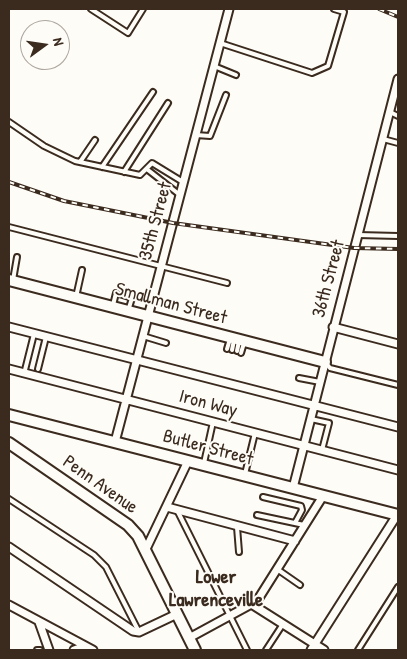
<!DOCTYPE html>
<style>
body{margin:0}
#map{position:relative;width:407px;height:659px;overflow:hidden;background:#fdfcf7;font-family:"Patrick Hand",sans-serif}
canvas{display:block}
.frame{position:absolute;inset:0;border:10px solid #3b2a1e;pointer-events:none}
.north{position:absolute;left:20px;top:20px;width:50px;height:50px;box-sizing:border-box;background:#fdfcf7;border:1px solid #afa8a0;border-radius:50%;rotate:76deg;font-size:14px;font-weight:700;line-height:20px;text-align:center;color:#3b2a1e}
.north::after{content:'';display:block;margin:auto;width:18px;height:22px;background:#3b2a1e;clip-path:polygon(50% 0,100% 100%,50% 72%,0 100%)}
</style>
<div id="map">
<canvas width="407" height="659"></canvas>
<div class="frame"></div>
<div class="north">N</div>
</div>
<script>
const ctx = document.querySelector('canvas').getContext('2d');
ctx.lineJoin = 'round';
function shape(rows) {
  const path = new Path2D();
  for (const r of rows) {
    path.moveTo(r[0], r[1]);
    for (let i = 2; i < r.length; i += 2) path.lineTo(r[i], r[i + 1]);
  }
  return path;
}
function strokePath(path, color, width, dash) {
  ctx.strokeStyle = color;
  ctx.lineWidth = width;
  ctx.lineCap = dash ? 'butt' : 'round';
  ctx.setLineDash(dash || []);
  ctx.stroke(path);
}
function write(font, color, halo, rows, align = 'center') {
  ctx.font = font + ' "Patrick Hand",sans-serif';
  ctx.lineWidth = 4;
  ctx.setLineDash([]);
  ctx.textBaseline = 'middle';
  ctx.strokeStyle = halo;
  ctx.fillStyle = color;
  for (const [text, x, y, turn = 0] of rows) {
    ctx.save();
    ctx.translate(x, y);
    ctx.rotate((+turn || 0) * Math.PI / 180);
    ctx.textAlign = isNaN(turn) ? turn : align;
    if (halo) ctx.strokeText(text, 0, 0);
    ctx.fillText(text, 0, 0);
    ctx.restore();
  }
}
const lane = shape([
 [91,9,128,33,143,9],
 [220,43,312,73,328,66,344,12,334,9],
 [214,66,236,75],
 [390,112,398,116],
 [9,122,44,146,75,161,140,175,152,163,183,182],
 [196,135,210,136,226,95],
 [383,139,398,143],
 [80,162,95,140],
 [102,167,153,92],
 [148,170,180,195],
 [124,172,168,103],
 [9,227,227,283],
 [358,235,398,236],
 [13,280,17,257],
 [76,297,82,270],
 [113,305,116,293,132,298,128,311],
 [143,336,166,343],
 [227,349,230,339],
 [232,350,234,340],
 [237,351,239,341],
 [241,353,244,343],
 [325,362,330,368,398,385],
 [38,369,46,337],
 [24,374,34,334],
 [299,378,320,382],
 [311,419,329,423,322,450],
 [204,463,213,422],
 [245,474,255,433],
 [263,497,301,506,302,510,295,523],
 [9,499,94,555,106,567,139,632],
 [177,510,247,650],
 [257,515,304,525],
 [237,527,239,552],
 [277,569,300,585],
 [37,650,40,650],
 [266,650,283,624],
 [358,650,398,587]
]);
const street = shape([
 [9,327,398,427],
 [333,327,398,344],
 [9,369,398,470],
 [115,442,229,9],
 [293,488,398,79],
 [167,507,295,541],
 [9,547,133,631,139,632,177,614],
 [146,549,188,461],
 [9,605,93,650],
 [253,605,324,650],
 [39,622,49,650],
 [189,638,257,601,323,496],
 [74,650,85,646],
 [311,650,397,515]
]);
const secondary = shape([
 [9,280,325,362],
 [9,415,398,515],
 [9,443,128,525,138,536,195,650]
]);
const rail = shape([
 [379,9,398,17],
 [9,182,64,201,173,223,354,248,398,249]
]);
const streetNames = [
 ["35th Street",156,221,-75],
 ["36th Street",329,279,-75],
 ["Smallman Street",171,304,15],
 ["Iron Way",208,404,15],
 ["Butler Street",208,448,15],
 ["Penn Avenue",100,485,35]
];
const neighbourhoodNames = [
 ["Lower",216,578],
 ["Lawrenceville",216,601]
];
strokePath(lane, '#3b2a1e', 8);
strokePath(street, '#3b2a1e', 11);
strokePath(secondary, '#3b2a1e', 14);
strokePath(lane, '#fdfcf7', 4);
strokePath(street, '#fdfcf7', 7);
strokePath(secondary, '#fdfcf7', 10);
strokePath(rail, '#3b2a1e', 4);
strokePath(rail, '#fdfcf7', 2, [5.5]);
write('19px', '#3b2a1e', '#fdfcf7', streetNames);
write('bold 20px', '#3b2a1e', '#fdfcf7', neighbourhoodNames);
</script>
